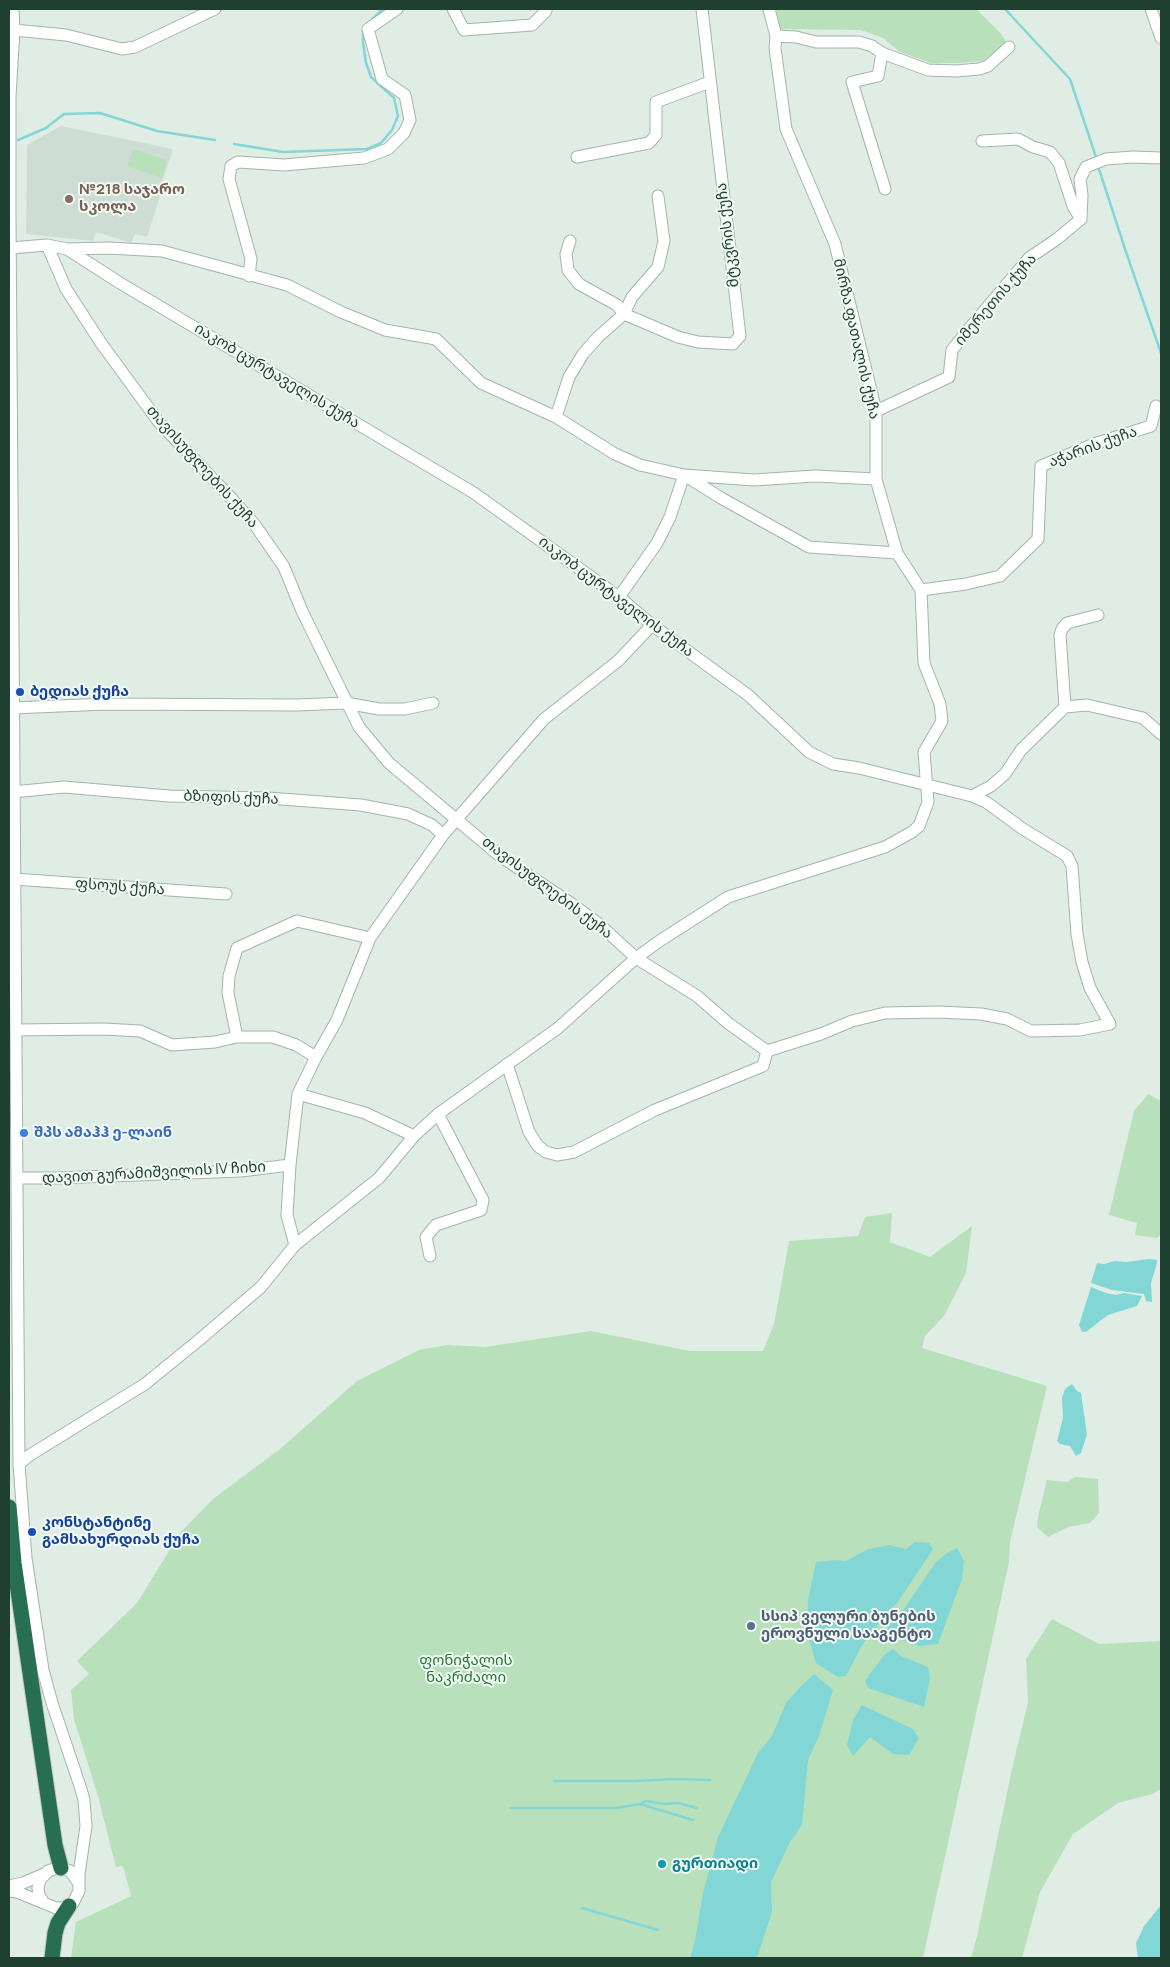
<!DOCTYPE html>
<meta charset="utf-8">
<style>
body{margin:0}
#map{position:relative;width:1170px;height:1967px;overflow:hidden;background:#e0ede5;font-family:Manrope,sans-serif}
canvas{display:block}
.frame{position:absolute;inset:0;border:10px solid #1f3f31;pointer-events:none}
</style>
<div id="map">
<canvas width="1170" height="1967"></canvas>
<div class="frame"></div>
</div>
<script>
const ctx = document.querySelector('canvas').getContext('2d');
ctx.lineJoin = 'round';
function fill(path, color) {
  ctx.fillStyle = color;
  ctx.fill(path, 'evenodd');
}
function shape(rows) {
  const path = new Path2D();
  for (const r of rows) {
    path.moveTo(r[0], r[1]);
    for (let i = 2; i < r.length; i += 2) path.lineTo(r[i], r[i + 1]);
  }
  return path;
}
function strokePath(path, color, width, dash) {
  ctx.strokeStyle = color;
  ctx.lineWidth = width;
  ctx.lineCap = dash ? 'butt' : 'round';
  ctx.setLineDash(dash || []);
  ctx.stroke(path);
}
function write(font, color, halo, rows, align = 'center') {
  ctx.font = font + ' Manrope,"Noto Sans Georgian",sans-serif';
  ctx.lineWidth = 4;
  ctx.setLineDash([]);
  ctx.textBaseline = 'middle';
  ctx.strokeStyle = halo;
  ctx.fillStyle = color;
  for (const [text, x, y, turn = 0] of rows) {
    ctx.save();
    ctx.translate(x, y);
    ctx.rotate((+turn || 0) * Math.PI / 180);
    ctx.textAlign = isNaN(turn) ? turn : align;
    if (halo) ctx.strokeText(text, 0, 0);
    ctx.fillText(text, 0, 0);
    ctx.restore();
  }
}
const built = shape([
 [61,126,173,149,162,182,164,184,147,237,135,234,131,243,96,232,93,241,26,234,27,145]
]);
const green = shape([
 [776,9,976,9,1001,34,1007,43,983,61,959,63,931,63,900,52,883,38,861,30,780,29],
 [133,149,167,160,162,178,127,166],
 [1148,1094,1161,1101,1161,1234,1157,1238,1135,1235,1137,1223,1109,1215,1134,1111],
 [892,1213,890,1242,930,1257,972,1226,966,1273,944,1316,925,1336,922,1348,1047,1386,1010,1542,1009,1562,923,1958,71,1958,76,1922,131,1896,123,1866,116,1867,98,1796,74,1719,71,1690,89,1674,77,1661,137,1603,180,1533,213,1499,280,1449,357,1381,419,1350,446,1345,485,1347,591,1331,689,1351,763,1351,774,1324,789,1241,858,1236,865,1217],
 [1075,1477,1098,1479,1099,1513,1090,1523,1068,1527,1048,1537,1037,1527,1038,1517,1047,1480,1067,1482],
 [1052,1619,1099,1644,1161,1641,1161,1789,1152,1794,1118,1803,1073,1834,1040,1892,1022,1958,971,1958,977,1936,1012,1769,1028,1702,1026,1659]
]);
const water = shape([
 [1149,1259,1157,1260,1157,1263,1151,1283,1152,1302,1146,1301,1144,1294,1112,1290,1091,1283,1097,1263,1104,1264,1115,1261,1126,1262],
 [1091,1287,1106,1293,1116,1295,1124,1293,1142,1296,1137,1306,1108,1315,1086,1332,1082,1332,1079,1325],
 [1072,1384,1077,1391,1081,1393,1087,1434,1081,1453,1076,1456,1070,1446,1060,1444,1057,1441,1063,1418,1062,1398,1065,1389],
 [915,1542,929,1543,933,1549,897,1603,886,1614,861,1647,846,1676,838,1677,816,1663,807,1632,808,1600,816,1562,835,1560,846,1561,868,1549,889,1545,906,1549],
 [957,1548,964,1561,962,1579,938,1644,919,1646,894,1637,887,1632,889,1624,902,1612,936,1562,946,1554],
 [893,1649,901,1656,928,1667,930,1678,924,1707,868,1688,865,1681,884,1655],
 [814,1674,833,1690,819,1736,808,1760,802,1825,790,1842,771,1882,772,1912,758,1955,755,1958,690,1958,695,1941,703,1893,718,1837,758,1753,772,1736,786,1703,803,1684],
 [862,1705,913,1729,919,1738,909,1755,893,1754,870,1737,853,1756,847,1745,853,1720],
 [1161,1905,1161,1958,1138,1958,1136,1943,1144,1926]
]);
const stream = shape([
 [1005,9,1070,79,1097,160],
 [365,26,383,9],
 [18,140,46,128,64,114,100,113,157,131,215,140],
 [234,144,283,152,367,149,381,143,392,130,398,116,394,98,371,77,366,63,363,43,363,31],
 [1098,166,1126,252,1161,353],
 [554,1781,634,1781,673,1779,710,1780],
 [640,1804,646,1801,664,1804,678,1803,697,1808],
 [510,1808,616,1808,640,1804,693,1820],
 [582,1908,658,1930]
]);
const minor = shape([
 [453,9,464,30,532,25,546,11,546,9],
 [769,9,776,36,796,37,816,42,859,42,872,46,882,53,928,70,956,71,979,69,988,66,1009,47],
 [1151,9,1161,38],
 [9,26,14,30,66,35,122,49,135,47,215,9],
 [882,53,878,76,852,82,885,189],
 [982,141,1018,139,1033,147,1050,152,1059,163,1073,206,1081,219],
 [577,157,649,143,656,135,656,102,710,82],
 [1081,219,1082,195,1080,179,1086,167,1106,159,1133,157,1161,158],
 [570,241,566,254,568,270,579,284,617,305,624,314,678,337,698,342,733,344,740,336,702,9],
 [47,245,66,289,101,343,158,421,232,499,255,525,284,567,302,611,359,727,389,763,500,856,572,904,599,924,636,958,697,996,728,1023,767,1051],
 [11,248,47,245,67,249,109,248,162,251,287,285,341,312,385,330,436,339,481,383,556,417,615,454,640,465,684,475,754,480,815,476,876,479],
 [67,249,120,283,474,493,619,597,652,625,748,695,809,752,833,764,859,768,972,796,986,802,1023,829,1067,856,1072,866,1077,934,1082,962,1090,988,1110,1024,1080,1030,1031,1031,1007,1019,981,1014,939,1012,885,1013,852,1021,821,1034,767,1051],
 [249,276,251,259,229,179,231,166,238,162,284,165,364,158,388,149,404,133,410,120,405,95,382,79,368,29,397,9],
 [876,411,949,377,952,350,968,330,1029,258,1057,239,1081,219],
 [556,417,569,377,583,354,598,337,624,314,632,297,658,267,664,241,658,196],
 [686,476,721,498,809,547,897,553],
 [921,590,966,584,1000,576,1038,539,1041,466,1094,444,1151,426,1156,406],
 [619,597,657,543,670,517,684,475],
 [1065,707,1060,635,1062,629,1067,623,1098,615],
 [13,708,106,704,297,705,346,703,379,709,405,709,433,703],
 [13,792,64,787,169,796,268,798,361,805,408,814,432,825,443,835],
 [972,796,991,786,1005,774,1021,750,1065,707,1087,705,1143,718,1161,734],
 [14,879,226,894],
 [16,1030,104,1029,140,1031,172,1045,215,1042,237,1037,273,1037,296,1045,316,1057],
 [237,1037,228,993,229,976,237,948,297,921,370,938],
 [507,1064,529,1132,538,1146,546,1152,557,1155,574,1152,655,1110,763,1066,767,1051],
 [298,1094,365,1113,414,1136],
 [18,1178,58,1178,241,1171,290,1165],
 [295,1245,287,1215,290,1165,298,1094,316,1057,337,1020,370,938,443,835,544,719,618,661,652,625],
 [430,1256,426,1237,436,1225,481,1210,483,1200,438,1114],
 [19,1464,30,1455,145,1384,199,1340,261,1287,295,1245,379,1178,414,1136,438,1114,558,1028,636,958,661,940,728,897,885,847,912,832,919,826,928,802,924,752,942,721,940,704,924,663,921,590,897,553,876,479,876,411,835,244,786,129,775,48,776,36],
 [9,1886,23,1883,44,1874],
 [9,1891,17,1892,56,1908,63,1908,73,1903,79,1891,79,1874,86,1826,84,1800,81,1789,52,1703,43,1670,26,1558,19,1464,10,217,10,96,14,30,13,9],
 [43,1902,39,1895,38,1888,40,1880,48,1871,57,1868,64,1869,70,1871,78,1882]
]);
const highway = shape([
 [9,1507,14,1563,55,1845,61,1868],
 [52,1958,55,1933,58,1923,69,1906]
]);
const markers = [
 [69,199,5,"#8d6e63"],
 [20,692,5,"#1a4fb4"],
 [24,1133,5,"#3f7fe0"],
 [32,1532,5,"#1a4fb4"],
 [751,1626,5,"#5c6f8a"],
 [662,1864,5,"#0f9aa8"]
];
const educationNames = [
 ["№218 საჯარო",79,190],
 ["სკოლა",79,207]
];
const streetNames = [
 ["მტკვრის ქუჩა",728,235,-97],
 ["იმერეთის ქუჩა",996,300,-49],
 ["მირზა ფათალის ქუჩა",856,339,77],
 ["იაკობ ცურტაველის ქუჩა",277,376,31],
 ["აჭარის ქუჩა",1093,447,-20],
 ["თავისუფლების ქუჩა",202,467,48],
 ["იაკობ ცურტაველის ქუჩა",616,597,37],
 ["ბზიფის ქუჩა",231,798,2],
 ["ფსოუს ქუჩა",120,887,4],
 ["თავისუფლების ქუჩა",547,888,37],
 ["დავით გურამიშვილის IV ჩიხი",154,1173,-3]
];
const transitNames = [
 ["ბედიას ქუჩა",30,692],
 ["კონსტანტინე",42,1523],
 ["გამსახურდიას ქუჩა",42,1540]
];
const shopNames = [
 ["შპს ამაჰჰ ე-ლაინ",34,1133]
];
const serviceNames = [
 ["სსიპ ველური ბუნების",761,1617],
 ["ეროვნული სააგენტო",761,1634]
];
const parkNames = [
 ["ფონიჭალის",466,1661],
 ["ნაკრძალი",466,1678]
];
const cultureNames = [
 ["გურთიადი",672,1864]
];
fill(built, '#ceddd3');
fill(green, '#b7e0bb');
fill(water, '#82d7d6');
strokePath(stream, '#82d7d6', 2.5);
strokePath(minor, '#a2b5ab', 13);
strokePath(highway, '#c0c9c5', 17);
strokePath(minor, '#fff', 11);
strokePath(highway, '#286e53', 15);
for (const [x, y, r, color] of markers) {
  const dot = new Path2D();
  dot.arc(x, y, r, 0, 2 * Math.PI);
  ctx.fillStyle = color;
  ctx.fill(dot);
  strokePath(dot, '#f1f9f3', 2);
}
write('bold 15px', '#785e54', '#f1f9f3', educationNames, 'left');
write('15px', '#1f3f31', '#f1f9f3', streetNames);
write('bold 15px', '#164399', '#f1f9f3', transitNames, 'left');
write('bold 15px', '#366cbe', '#f1f9f3', shopNames, 'left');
write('bold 15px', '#4e5e75', '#f1f9f3', serviceNames, 'left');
write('15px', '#257937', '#f1f9f3', parkNames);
write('bold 15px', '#0d838f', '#f1f9f3', cultureNames, 'left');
</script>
